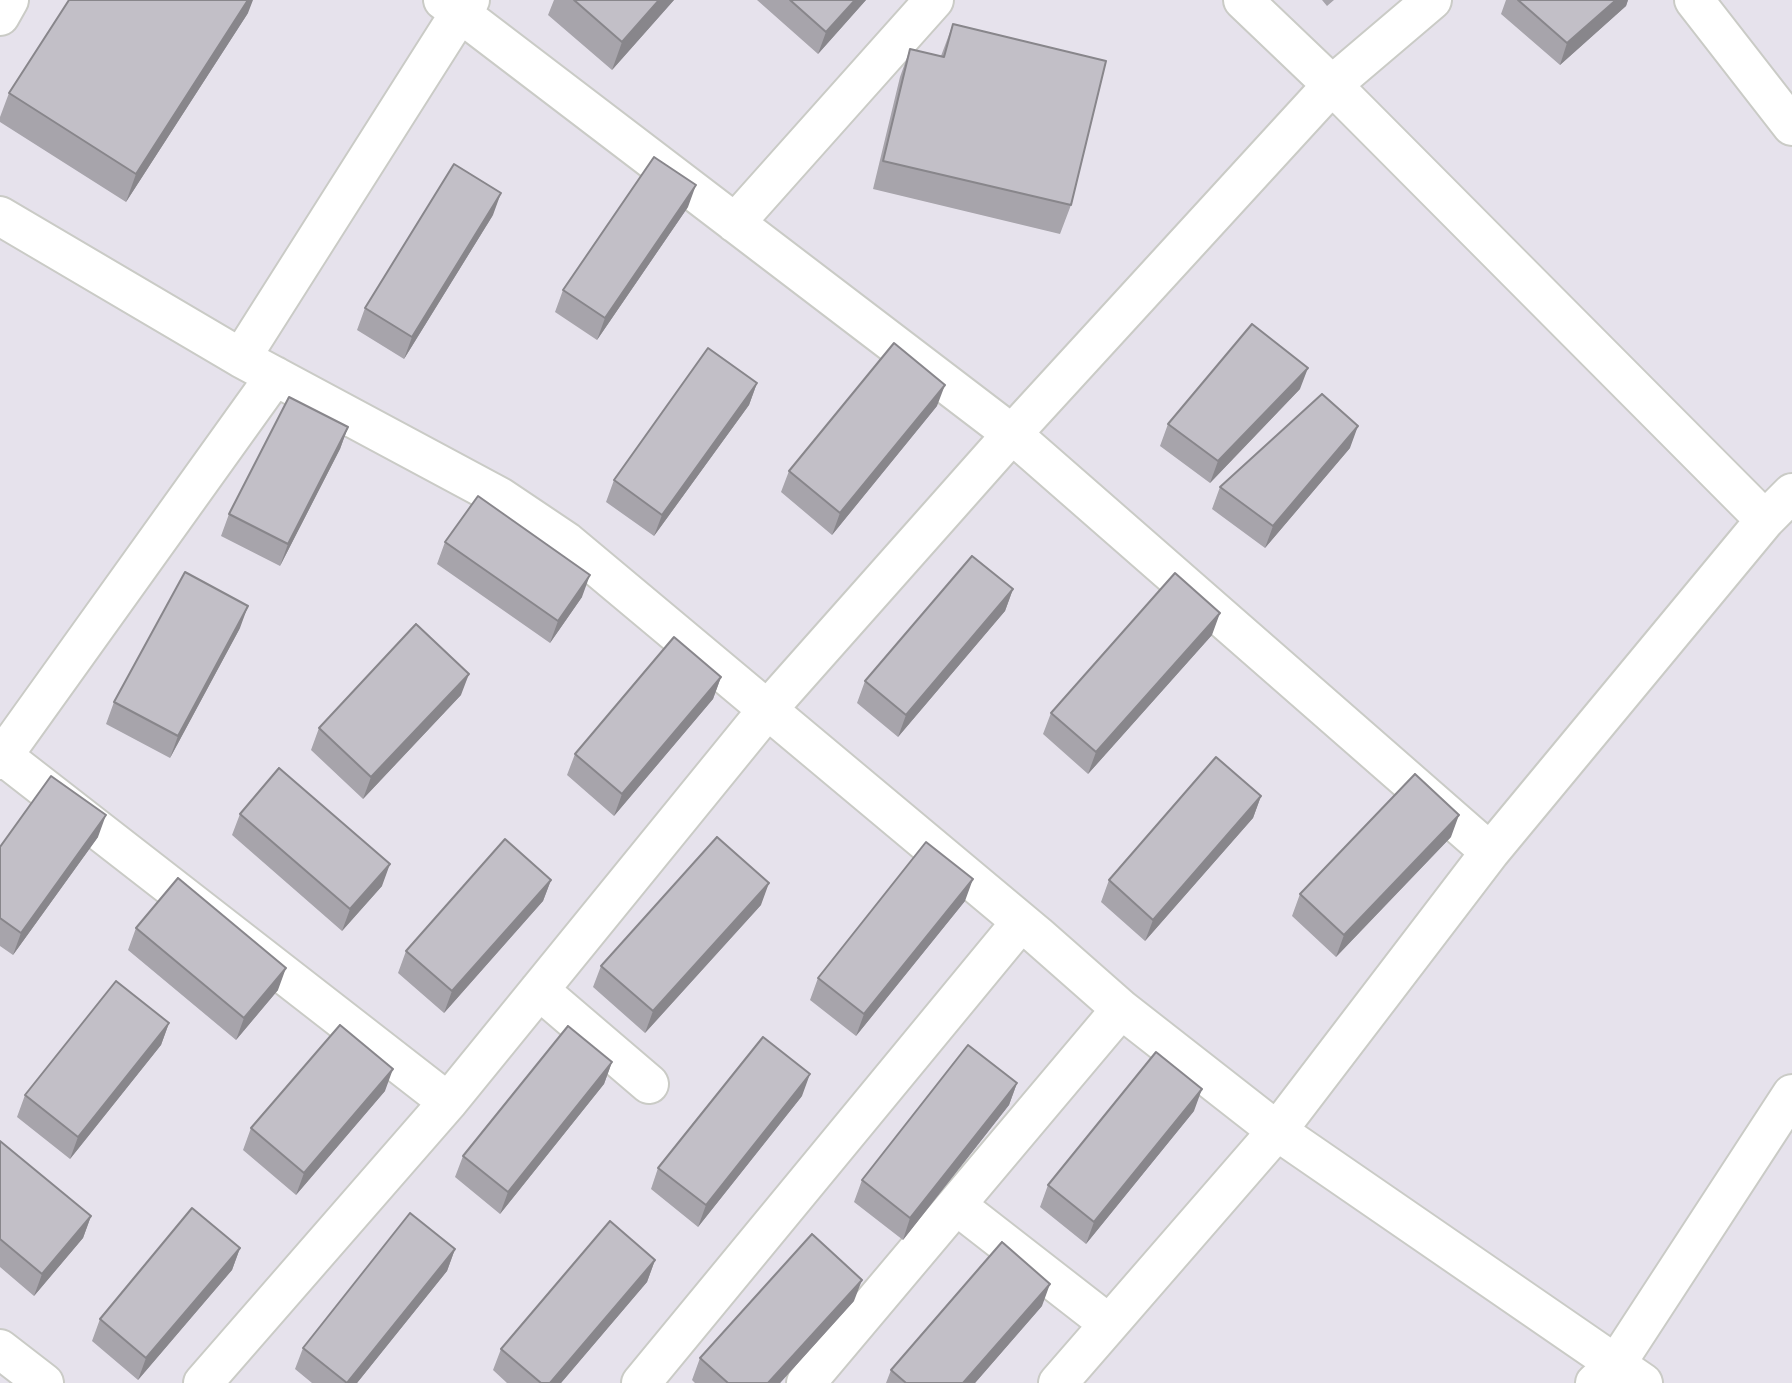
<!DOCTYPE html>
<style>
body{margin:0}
canvas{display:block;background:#e6e2ec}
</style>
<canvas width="1792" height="1383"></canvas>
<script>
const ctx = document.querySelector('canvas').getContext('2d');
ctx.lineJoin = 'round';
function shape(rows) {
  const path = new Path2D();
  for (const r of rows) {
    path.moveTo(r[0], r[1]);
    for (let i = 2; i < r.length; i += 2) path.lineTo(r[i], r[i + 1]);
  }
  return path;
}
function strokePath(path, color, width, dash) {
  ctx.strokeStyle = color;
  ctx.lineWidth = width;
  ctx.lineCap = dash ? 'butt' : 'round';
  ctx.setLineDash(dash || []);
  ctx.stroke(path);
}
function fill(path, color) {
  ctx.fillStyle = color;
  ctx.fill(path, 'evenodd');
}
const minor = shape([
 [443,0,1012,434,1490,852],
 [1243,0,1332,85,1765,520],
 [1694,0,1792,126],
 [0,16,9,0],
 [0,216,241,358,500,497,567,542,1037,935,1121,1009,1277,1131,1643,1383],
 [735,223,934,0],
 [241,358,461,11,470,0],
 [3,756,448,1102],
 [0,760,275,376],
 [539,990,649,1084],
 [956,1205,1109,1324],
 [0,1349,44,1383],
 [203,1383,448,1102,767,710,1012,434,1332,85,1432,0],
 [641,1383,1021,922],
 [806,1383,1121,1009],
 [1058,1383,1277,1131,1490,852,1765,520,1792,493],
 [1595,1383,1616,1364,1792,1094]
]);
const wall = shape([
 [554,0,674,0,612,70,548,15],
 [757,0,866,0,818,54],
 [1322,0,1334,0,1327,6],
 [1506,0,1628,0,1626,6,1560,65,1501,14],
 [248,13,126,202,0,122,0,117,9,93],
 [953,24,1071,205,1060,234,873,189,900,77,910,49,941,56],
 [688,207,597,340,555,312,563,290],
 [493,215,404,359,357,330,365,308],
 [757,383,749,405,654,536,606,502,614,480],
 [1300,389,1210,483,1160,446,1168,424],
 [937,406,832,535,781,492,789,471],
 [348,427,340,449,280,566,221,536,229,514],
 [1350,448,1265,548,1212,509,1220,487],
 [445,542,582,597,550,643,437,564],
 [1013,589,1005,611,898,737,857,703,865,681],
 [240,628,170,758,106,724,114,702],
 [1212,635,1088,774,1043,734,1051,713],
 [721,677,713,699,614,816,567,775,575,754],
 [461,695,363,799,311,750,319,728],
 [1261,796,1253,818,1145,941,1101,902,1109,880],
 [240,814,382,886,342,931,232,835],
 [98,837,13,955,0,946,0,847],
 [1451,837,1336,957,1292,916,1300,894],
 [551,880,543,901,444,1013,398,973,406,951],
 [965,901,856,1036,810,1000,818,978],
 [761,905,645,1033,593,987,601,966],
 [136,928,278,990,236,1040,128,950],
 [169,1023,161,1045,70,1159,17,1117,25,1095],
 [612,1062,604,1084,500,1214,455,1177,463,1156],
 [1017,1083,1009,1105,903,1240,854,1202,862,1180],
 [385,1091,296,1195,243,1150,251,1128],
 [802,1096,698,1227,651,1189,658,1168],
 [1194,1111,1086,1244,1040,1207,1048,1185],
 [0,1141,91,1216,83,1238,34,1296,0,1267],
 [240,1248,232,1270,138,1380,92,1341,100,1319],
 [455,1249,447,1271,357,1383,312,1383,295,1369,303,1348],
 [655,1260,647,1282,561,1383,507,1383,493,1370,501,1349],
 [854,1301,780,1383,695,1383,692,1380,700,1358],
 [1042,1306,975,1383,886,1383,891,1370]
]);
const shadedWall = shape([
 [248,0,253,0,248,13,126,202,136,174],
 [659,0,674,0,612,70,622,42],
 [855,0,866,0,818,54,826,32],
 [1616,0,1628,0,1626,6,1560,65,1567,43],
 [696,185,688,207,597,340,605,318],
 [501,193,493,215,404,359,412,337],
 [1308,368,1300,389,1210,483,1218,461],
 [757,383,749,405,654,536,662,515],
 [945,385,937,406,832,535,840,513],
 [1358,426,1350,448,1265,548,1273,526],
 [348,427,340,449,280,566,288,544],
 [590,575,582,597,550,643,558,621],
 [1013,589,1005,611,898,737,906,715],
 [248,606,240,628,170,758,178,736],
 [1220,613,1212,635,1088,774,1096,752],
 [469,674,461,695,363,799,371,777],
 [721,677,713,699,614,816,622,794],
 [1261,796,1253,818,1145,941,1153,920],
 [106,815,98,837,13,955,21,933],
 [1459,815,1451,837,1336,957,1344,935],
 [390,864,382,886,342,931,350,909],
 [973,879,965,901,856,1036,864,1014],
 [551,880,543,901,444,1013,452,991],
 [769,883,761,905,645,1033,653,1011],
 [286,968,278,990,236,1040,244,1018],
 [169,1023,161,1045,70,1159,78,1137],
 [612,1062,604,1084,500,1214,508,1192],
 [393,1069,385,1091,296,1195,304,1173],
 [810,1074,802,1096,698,1227,706,1205],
 [1017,1083,1009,1105,903,1240,910,1218],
 [1202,1089,1194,1111,1086,1244,1094,1222],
 [91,1216,83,1238,34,1296,42,1274],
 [240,1248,232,1270,138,1380,146,1358],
 [455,1249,447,1271,357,1383,347,1383],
 [655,1260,647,1282,561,1383,550,1383],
 [862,1280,854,1301,780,1383,768,1383],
 [1050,1284,1042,1306,975,1383,963,1383]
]);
const building = shape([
 [69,0,248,0,136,174,9,93,69,0],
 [574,0,659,0,622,42,574,0],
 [790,0,855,0,826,32,790,0],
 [1518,0,1616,0,1567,43,1518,0],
 [953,24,1106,61,1071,205,883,161,910,49,944,57,953,24],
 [654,157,696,185,605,318,563,290,654,157],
 [454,164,501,193,412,337,365,308,454,164],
 [1252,324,1308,368,1218,461,1168,424,1252,324],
 [894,343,945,385,840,513,789,471,894,343],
 [708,348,757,383,662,515,614,480,708,348],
 [1322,394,1358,426,1273,526,1220,487,1322,394],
 [289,397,348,427,288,544,229,514,289,397],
 [478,496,590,575,558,621,445,542,478,496],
 [972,556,1013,589,906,715,865,681,972,556],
 [185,572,248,606,178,736,114,702,185,572],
 [1175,573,1220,613,1096,752,1051,713,1175,573],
 [416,624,469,674,371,777,319,728,416,624],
 [674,637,721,677,622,794,575,754,674,637],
 [1216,757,1261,796,1153,920,1109,880,1216,757],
 [279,768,390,864,350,909,240,814,279,768],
 [1415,774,1459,815,1344,935,1300,894,1415,774],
 [51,776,106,815,21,933,0,918,0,847,51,776],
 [717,837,769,883,653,1011,601,966,717,837],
 [505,839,551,880,452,991,406,951,505,839],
 [926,842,973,879,864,1014,818,978,926,842],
 [178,878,286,968,244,1018,136,928,178,878],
 [116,981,169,1023,78,1137,25,1095,116,981],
 [340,1025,393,1069,304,1173,251,1128,340,1025],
 [568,1026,612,1062,508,1192,463,1156,568,1026],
 [763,1037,810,1074,706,1205,658,1168,763,1037],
 [968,1045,1017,1083,910,1218,862,1180,968,1045],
 [1156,1052,1202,1089,1094,1222,1048,1185,1156,1052],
 [0,1141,91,1216,42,1274,0,1239,0,1141],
 [192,1208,240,1248,146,1358,100,1319,192,1208],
 [410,1213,455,1249,347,1383,303,1348,410,1213],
 [610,1221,655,1260,550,1383,541,1383,501,1349,610,1221],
 [812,1234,862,1280,768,1383,728,1383,700,1358,812,1234],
 [1002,1242,1050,1284,963,1383,906,1383,891,1370,1002,1242]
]);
strokePath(minor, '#cacbc6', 42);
strokePath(minor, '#fff', 38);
fill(wall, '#a7a4ab');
fill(shadedWall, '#88868b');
fill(building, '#c2bfc7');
strokePath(building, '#88868b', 2);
</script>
